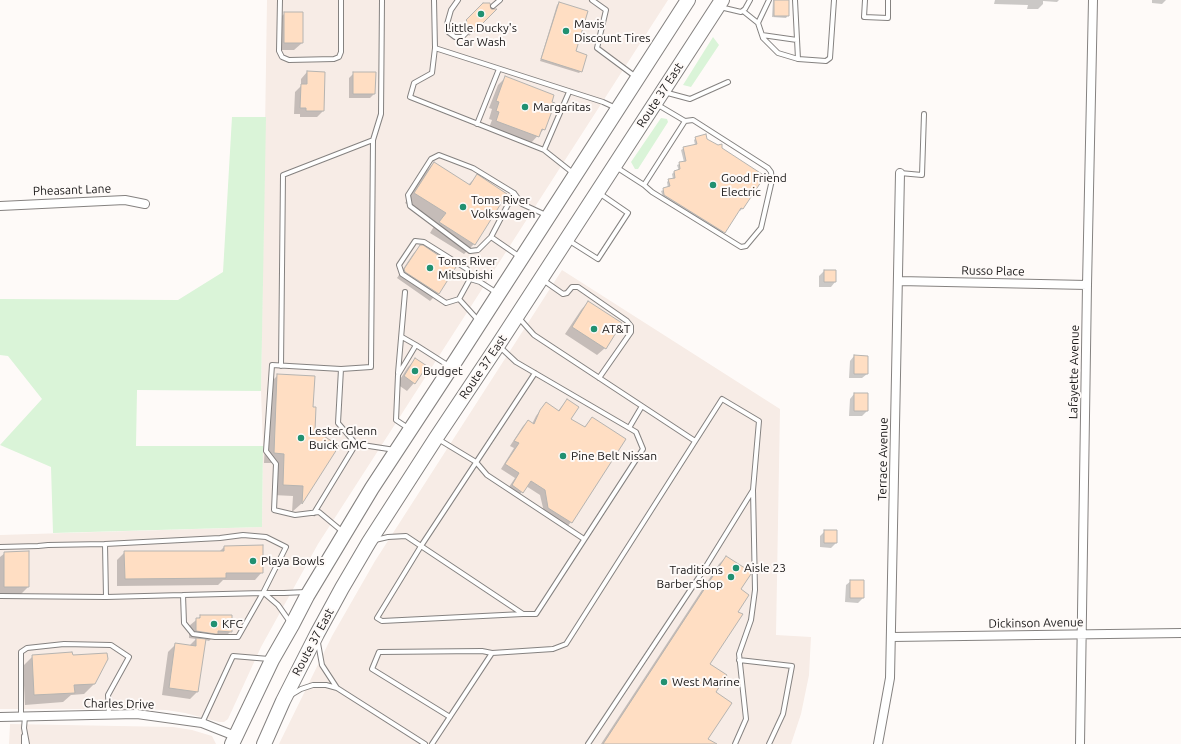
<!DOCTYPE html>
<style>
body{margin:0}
canvas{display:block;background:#fefaf8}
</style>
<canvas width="1181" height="744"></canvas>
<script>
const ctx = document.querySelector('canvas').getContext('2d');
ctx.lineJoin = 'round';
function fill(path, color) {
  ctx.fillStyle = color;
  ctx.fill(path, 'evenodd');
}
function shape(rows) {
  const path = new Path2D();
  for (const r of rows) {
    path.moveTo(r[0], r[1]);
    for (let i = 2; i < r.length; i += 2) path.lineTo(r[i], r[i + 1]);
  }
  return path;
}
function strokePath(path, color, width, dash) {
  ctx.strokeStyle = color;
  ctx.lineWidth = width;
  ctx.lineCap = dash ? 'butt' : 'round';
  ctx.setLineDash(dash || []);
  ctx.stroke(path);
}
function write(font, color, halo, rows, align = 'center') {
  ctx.font = font + ' Ubuntu,sans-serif';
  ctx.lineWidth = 4;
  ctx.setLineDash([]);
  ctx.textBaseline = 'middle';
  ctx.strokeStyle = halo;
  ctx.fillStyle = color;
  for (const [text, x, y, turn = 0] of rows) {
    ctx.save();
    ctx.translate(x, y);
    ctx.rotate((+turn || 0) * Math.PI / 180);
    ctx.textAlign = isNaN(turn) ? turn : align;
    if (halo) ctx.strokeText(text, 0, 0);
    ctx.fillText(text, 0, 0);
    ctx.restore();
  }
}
const built = shape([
 [267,0,668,0,318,544,261,647,228,719,224,722,219,722,185,713,166,710,132,709,0,709,0,535,262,527,263,446,261,391],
 [562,270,780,409,776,635,811,637,809,675,801,714,791,744,279,744,332,636,375,561],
 [10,724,173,727,192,730,212,736,216,744,9,744]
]);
const green = shape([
 [713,37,719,45,691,87,683,85],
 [232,117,266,117,261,391,137,390,136,446,263,446,262,527,53,533,51,467,0,445,42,399,8,356,0,355,0,299,178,300,223,272],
 [661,118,667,119,668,122,638,169,635,169,631,162]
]);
const shadow = shape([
 [773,0,788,0,788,15,786,18,772,17],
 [995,0,1059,0,1057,2,1043,1,1043,4,1038,9,1027,9,1028,5,994,4],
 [1152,0,1166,0,1162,4,1152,3],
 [559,3,581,71,579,73,540,61,557,5],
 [484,4,493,10,469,36,467,31,463,31,461,29,463,27,462,26],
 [285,13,302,43,294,50,277,50,277,21],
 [307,72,323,111,317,117,300,117,300,114,294,114,295,92,301,86,301,79],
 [354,73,374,94,370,98,349,98,349,78],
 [505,78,550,103,544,129,530,144,489,128,492,120,489,119,492,109,489,108,498,85],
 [696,138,706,139,763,176,742,209,740,211,739,210,722,234,663,197,661,191,668,188,667,182,669,180,673,179,672,174,674,172,679,171,677,165,684,162,681,150,684,148,695,145,694,140],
 [434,163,468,185,477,176,474,244,464,254,430,233,436,223,405,203,424,173],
 [420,246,455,267,438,293,430,301,397,278,413,254],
 [824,271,835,282,831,287,819,287,819,276],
 [588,302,605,348,597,355,565,334,581,310],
 [854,356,867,374,862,378,849,378,850,361],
 [416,359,414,383,407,391,397,384,408,367],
 [278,375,312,408,314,431,338,446,301,504,292,512,293,496,273,495,275,463,264,463,268,385],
 [854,394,867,394,867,411,862,416,849,416,850,399],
 [567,400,570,419,584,428,592,418,571,522,567,527,544,512,540,495,526,486,518,497,507,490,515,478,501,469,514,448,510,446,523,426,528,421,532,424,536,416,542,408,558,411],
 [825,531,836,543,831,548,820,547,820,536],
 [262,546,262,572,255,580,223,580,218,585,117,586,117,560,125,552,219,552,224,547],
 [5,553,28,587,21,594,0,595,0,557],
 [726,557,740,590,737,612,709,664,714,692,707,739,715,744,601,744,719,564],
 [851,581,863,598,858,603,845,602,846,585],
 [201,616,231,631,223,639,211,639,209,641,205,640,197,692,190,699,162,695,168,652,176,644,189,646,196,639,189,638,189,626],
 [33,656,94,684,84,694,71,695,63,702,25,705,23,666]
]);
const building = shape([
 [774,0,789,0,789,16,774,16,774,0],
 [559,2,588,11,576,51,587,55,582,72,541,59,559,2],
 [483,3,490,3,491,9,497,9,474,32,472,26,468,26,465,24,467,21,466,20,483,3],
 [284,12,303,12,303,43,284,43,284,12],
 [307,71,325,72,324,111,306,111,306,108,300,108,301,84,307,84,307,71],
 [353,72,376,72,375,94,353,94,353,72],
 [505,76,554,95,552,102,555,103,545,130,542,129,539,137,496,121,499,112,496,111,499,102,496,101,505,76],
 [706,134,707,139,718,145,722,144,722,148,765,176,743,209,741,208,725,233,664,195,663,188,670,186,668,179,675,178,674,171,680,169,679,162,686,161,683,147,697,144,695,137,706,134],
 [434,162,470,185,477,174,507,194,475,245,439,222,446,213,414,193,434,162],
 [420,245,423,245,456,267,439,294,405,272,404,269,420,245],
 [824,270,836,270,836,282,824,282,824,270],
 [588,301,622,323,606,349,572,327,588,301],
 [854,355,868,356,868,374,854,374,854,355],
 [415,358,427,366,415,384,404,376,415,358],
 [277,374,315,376,313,407,316,407,315,430,339,446,302,504,303,486,283,485,284,454,274,453,277,374],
 [854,393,868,393,868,411,854,411,854,393],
 [567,399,579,407,571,419,585,427,592,417,626,439,572,523,548,508,545,490,531,481,523,493,512,485,519,473,505,464,519,443,514,441,528,420,534,424,540,410,546,402,559,411,567,399],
 [824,530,837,530,837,543,824,543,824,530],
 [263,545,263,573,226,573,226,578,125,579,124,551,224,551,224,546,263,545],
 [29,551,29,587,4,587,4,552,29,551],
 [726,556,751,572,751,574,741,589,749,595,738,612,743,614,710,664,727,675,716,692,732,703,708,739,717,744,603,744,726,556],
 [850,580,864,580,864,598,850,598,850,580],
 [200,615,232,615,232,632,218,631,218,634,215,634,196,631,196,618,200,618,200,615],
 [196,638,206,639,198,692,169,688,175,643,196,646,196,638],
 [72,652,73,655,107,653,108,659,95,684,74,685,75,693,34,695,32,655,72,652]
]);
const service = shape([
 [280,0,279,51,282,57,289,60,334,59,339,57,341,52,341,0],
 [382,0,381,114,373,140,371,367,341,369,338,423,356,444,395,450],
 [434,0,435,48,432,73,414,83,410,97,544,150,573,173],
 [458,0,451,10,447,24,447,31,455,37,462,37,470,29],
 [592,0,606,10,597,48,636,77],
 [865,0,864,17,888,18,888,0],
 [493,6,500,0],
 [720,7,741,12,745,9,750,0],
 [743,11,758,23,763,38,778,53,798,59,795,0],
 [758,23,769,0],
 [762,35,797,40],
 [435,48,603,102,616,108],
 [798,59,826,61,830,58,834,0],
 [664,92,690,99,728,82],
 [477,124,499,69],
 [544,150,569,92],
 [616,167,644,185,685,121,658,105],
 [900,173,922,175,924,114],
 [644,185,652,192,741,247,746,246,761,228,772,180,771,172,768,168,693,120,685,121],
 [514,193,491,237,478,250,470,251,410,206,408,195,431,159,439,155,473,168,514,193,522,204,546,215],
 [491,237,520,257],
 [568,240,598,259,628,213,599,193],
 [543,280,563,294,567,293,572,287,578,287,627,321,631,326,631,332,599,378],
 [459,299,470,279],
 [519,318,534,335,695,441],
 [478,320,459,299,446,303,402,274,399,265,415,241,424,242,467,269,470,279,480,282,497,293],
 [402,337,416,345],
 [281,366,283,175,373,140],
 [341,369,272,365,266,451,276,464,274,510,295,515,319,512,343,532],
 [398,373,405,292],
 [408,428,396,420,398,375,416,345,449,366],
 [629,428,642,406],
 [438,439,476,462,487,475,584,539],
 [314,513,356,444],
 [375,540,388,537,406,536,523,614,536,614,643,449,636,432,516,362,500,347],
 [0,547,38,546,48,545,105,544],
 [264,593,278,605,290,622],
 [183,595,184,623,193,634,215,637,238,637,263,593,286,547,266,537,243,535,220,538,105,544,106,597,183,595,263,593,284,593,306,592],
 [0,596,106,597],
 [523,614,382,621,377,618,421,546,535,373],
 [318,643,322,665,337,688],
 [739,660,792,666,783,714,769,744],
 [291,695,301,689,313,685,326,685,337,688,425,744],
 [21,716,21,652,27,648,64,644,111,645,129,657,108,695,109,714],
 [25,717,24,728,27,744],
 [450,717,372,669,379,652,482,651,492,653],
 [202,723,233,656,269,659],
 [24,744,24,736],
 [432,744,492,653,553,649,566,644,722,399,759,421,753,490,703,571,588,744],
 [735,744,746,719,739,654,751,620,755,590,753,490]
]);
const minor = shape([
 [0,206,125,200,145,204],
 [899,281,1087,285],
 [892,637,1181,633],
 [0,717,137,714,202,723,235,736],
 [878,744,890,678,900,173],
 [1080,744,1087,285,1093,0]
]);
const trunk = shape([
 [232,744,272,660,292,625,307,596,372,488,456,360,688,0],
 [264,744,283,701,317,634,342,588,369,542,436,438,498,345,722,0]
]);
const markers = [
 [481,14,4,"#229171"],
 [566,31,4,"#229171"],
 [525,107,4,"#229171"],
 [713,185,4,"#229171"],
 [463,207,4,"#229171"],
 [430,268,4,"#229171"],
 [594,329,4,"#229171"],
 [415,371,4,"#229171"],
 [301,438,4,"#229171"],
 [563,456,4,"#229171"],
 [253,561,4,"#229171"],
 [736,568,4,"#229171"],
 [731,577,4,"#229171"],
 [214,624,4,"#229171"],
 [664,682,4,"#229171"]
];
const poiNames = [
 ["Mavis",574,24],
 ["Discount Tires",574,38],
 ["Little Ducky's",481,28,"center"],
 ["Car Wash",481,42,"center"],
 ["Margaritas",533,107],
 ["Good Friend",721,178],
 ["Electric",721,192],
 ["Toms River",471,200],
 ["Volkswagen",471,214],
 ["Toms River",438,261],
 ["Mitsubishi",438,275],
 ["AT&T",602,329],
 ["Budget",423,371],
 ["Lester Glenn",309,431],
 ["Buick GMC",309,445],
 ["Pine Belt Nissan",571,456],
 ["Playa Bowls",261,561],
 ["Aisle 23",744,568],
 ["Traditions",723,570,"right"],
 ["Barber Shop",723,584,"right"],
 ["KFC",222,624],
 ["West Marine",672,682]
];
const streetNames = [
 ["Route 37 East",660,95,-57],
 ["Pheasant Lane",72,190,-2],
 ["Russo Place",993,271,1],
 ["Route 37 East",483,367,-56],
 ["Lafayette Avenue",1074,372,-89],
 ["Terrace Avenue",883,459,-89],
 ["Dickinson Avenue",1036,623,-1],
 ["Route 37 East",313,642,-62],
 ["Charles Drive",119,704,1]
];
fill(built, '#f7ece6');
fill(green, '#daf4d8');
fill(shadow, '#0003');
fill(building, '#ffdec3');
strokePath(building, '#b6b4b1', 1);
strokePath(service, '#858280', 6);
strokePath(minor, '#858280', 10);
strokePath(trunk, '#858280', 16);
strokePath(service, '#fff', 4);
strokePath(minor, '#fff', 8);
strokePath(trunk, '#fff', 14);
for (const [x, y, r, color] of markers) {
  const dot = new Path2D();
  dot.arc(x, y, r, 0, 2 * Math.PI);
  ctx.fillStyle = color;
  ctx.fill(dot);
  strokePath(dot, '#fefaf8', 1.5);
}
write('12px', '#191717', '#fefaf8', poiNames, 'left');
write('12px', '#191717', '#fefaf8', streetNames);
</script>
